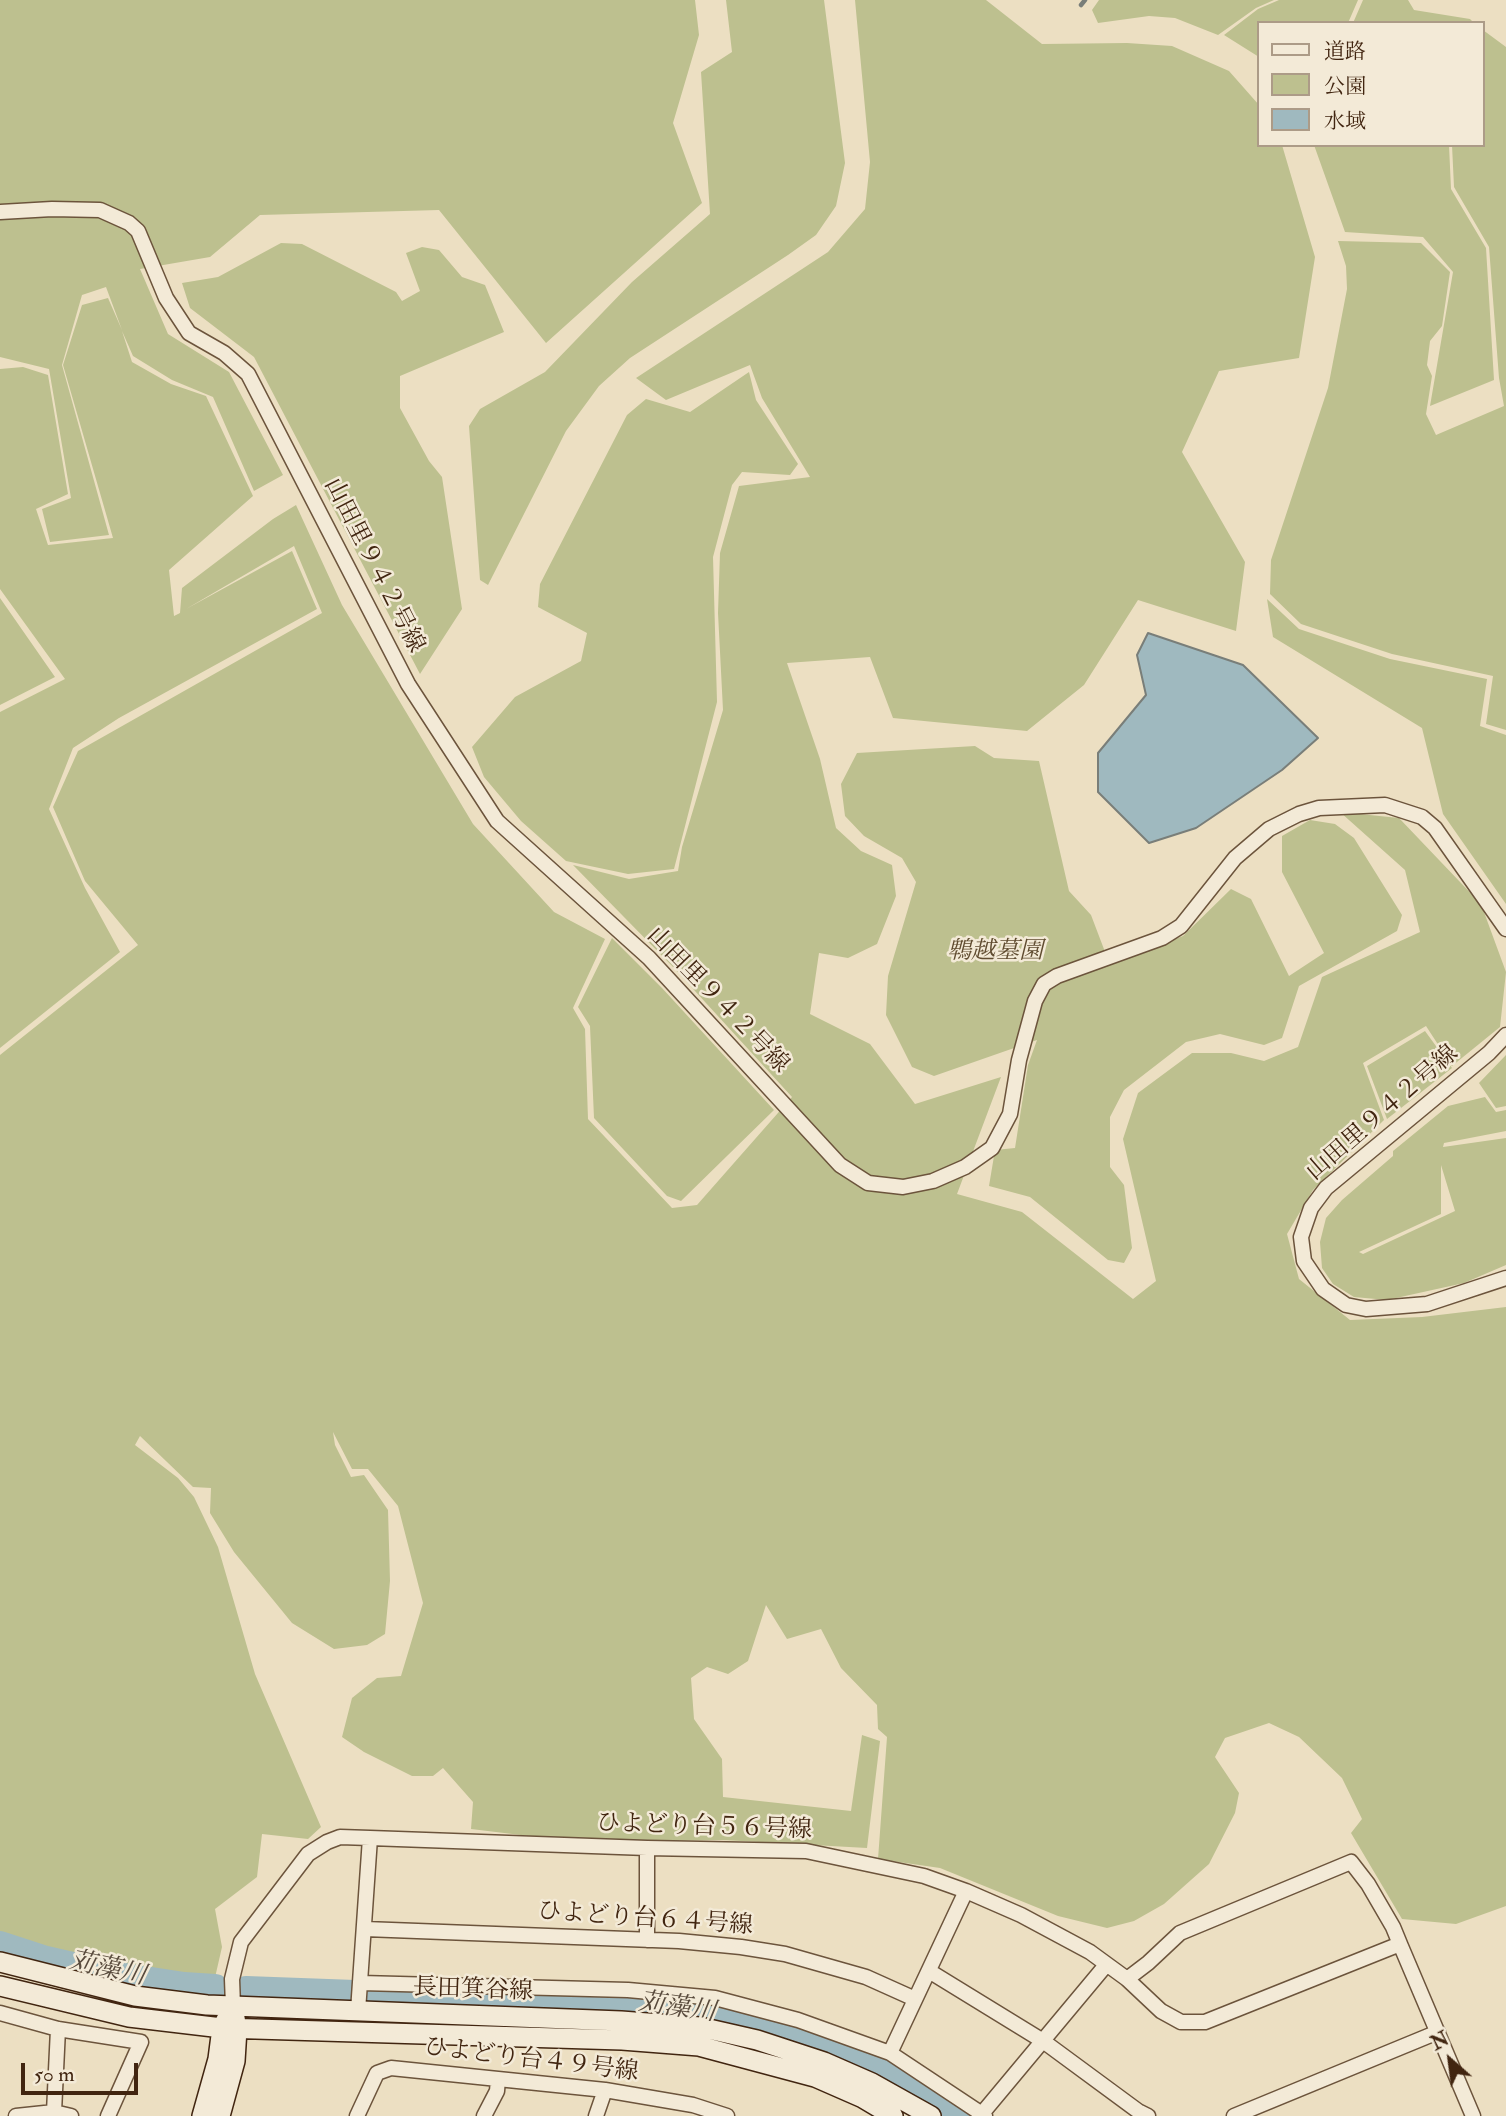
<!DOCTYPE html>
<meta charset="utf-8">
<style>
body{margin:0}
#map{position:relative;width:1506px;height:2116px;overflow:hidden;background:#ecdfc2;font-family:"IM FELL Double Pica","Noto Serif JP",serif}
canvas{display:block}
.legend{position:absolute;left:1257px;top:21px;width:228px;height:126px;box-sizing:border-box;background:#f3ead7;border:2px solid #ac9b87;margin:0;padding:9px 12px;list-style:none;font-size:21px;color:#412510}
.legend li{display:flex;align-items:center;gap:14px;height:35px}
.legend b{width:35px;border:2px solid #ac9b87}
.north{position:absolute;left:1415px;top:2025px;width:70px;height:70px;-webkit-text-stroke:5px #f3ead7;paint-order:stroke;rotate:332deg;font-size:19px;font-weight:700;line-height:28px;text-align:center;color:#412510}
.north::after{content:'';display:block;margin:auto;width:24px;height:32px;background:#412510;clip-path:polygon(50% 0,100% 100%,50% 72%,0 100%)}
.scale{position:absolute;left:21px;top:2063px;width:117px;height:32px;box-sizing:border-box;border:4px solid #412510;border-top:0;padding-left:9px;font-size:21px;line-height:24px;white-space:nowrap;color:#412510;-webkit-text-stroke:5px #f3ead7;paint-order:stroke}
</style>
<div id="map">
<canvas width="1506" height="2116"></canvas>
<ul class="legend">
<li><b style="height:9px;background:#f3ead7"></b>道路</li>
<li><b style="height:19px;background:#bdc08f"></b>公園</li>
<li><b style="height:19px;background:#9fb9bf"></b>水域</li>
</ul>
<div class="north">N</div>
<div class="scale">50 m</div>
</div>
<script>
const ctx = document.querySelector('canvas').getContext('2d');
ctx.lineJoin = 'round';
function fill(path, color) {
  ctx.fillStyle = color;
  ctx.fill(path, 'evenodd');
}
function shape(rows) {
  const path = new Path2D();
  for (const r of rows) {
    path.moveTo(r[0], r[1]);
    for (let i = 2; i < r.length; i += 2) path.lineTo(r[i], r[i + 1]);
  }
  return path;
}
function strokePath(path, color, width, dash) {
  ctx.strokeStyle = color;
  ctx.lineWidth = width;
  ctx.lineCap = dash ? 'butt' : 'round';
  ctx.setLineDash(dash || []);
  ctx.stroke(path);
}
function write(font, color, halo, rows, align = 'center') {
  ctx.font = font + ' "IM FELL Double Pica","Noto Serif JP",serif';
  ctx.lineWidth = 5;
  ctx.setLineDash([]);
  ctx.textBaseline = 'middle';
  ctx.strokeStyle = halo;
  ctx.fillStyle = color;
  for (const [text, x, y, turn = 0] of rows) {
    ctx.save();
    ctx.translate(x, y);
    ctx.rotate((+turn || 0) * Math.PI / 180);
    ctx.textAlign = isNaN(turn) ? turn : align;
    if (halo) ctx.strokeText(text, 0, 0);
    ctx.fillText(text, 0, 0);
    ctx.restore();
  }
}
const green = shape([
 [0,0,695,0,699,35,673,123,702,203,546,343,439,210,260,215,210,257,140,269,168,334,229,372,283,475,254,491,213,397,172,380,133,356,122,331,132,362,171,384,206,396,253,496,169,570,174,616,180,613,182,588,273,519,296,505,342,605,473,824,554,912,605,939,573,1008,585,1029,588,1119,672,1208,697,1205,792,1097,673,967,573,865,629,879,678,871,682,847,723,710,718,613,720,553,739,486,810,477,762,398,750,365,666,400,636,378,828,252,865,209,870,162,855,0,986,0,1042,44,1127,43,1172,46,1229,71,1259,105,1259,145,1282,145,1315,257,1299,358,1219,371,1182,452,1245,562,1236,631,1138,600,1084,685,1027,731,893,718,870,657,787,663,820,759,836,828,861,851,892,865,896,896,877,944,848,958,819,953,810,1014,870,1044,915,1104,1001,1077,957,1194,1022,1212,1133,1299,1156,1281,1123,1139,1138,1093,1192,1053,1231,1053,1264,1061,1298,1047,1322,977,1420,932,1405,870,1340,812,1399,818,1481,904,1506,972,1500,1027,1452,1066,1426,1026,1363,1063,1384,1120,1313,1190,1287,1234,1299,1279,1350,1320,1422,1317,1506,1307,1506,1906,1456,1924,1402,1919,1351,1833,1362,1819,1342,1778,1299,1737,1269,1723,1225,1738,1215,1757,1239,1793,1235,1813,1209,1864,1164,1904,1134,1921,1107,1928,1058,1916,940,1868,878,1859,887,1737,878,1729,877,1705,841,1668,821,1629,787,1639,766,1605,748,1661,728,1674,707,1667,691,1678,694,1719,722,1759,723,1797,851,1811,862,1735,880,1741,867,1848,723,1840,579,1842,471,1829,473,1802,443,1768,433,1776,412,1776,364,1752,342,1737,352,1698,377,1678,401,1676,423,1603,398,1506,368,1469,352,1469,333,1432,335,1445,351,1477,364,1475,388,1510,390,1581,385,1634,367,1645,334,1649,292,1623,234,1552,210,1513,211,1488,193,1487,140,1436,135,1445,178,1478,194,1497,218,1547,255,1674,321,1827,308,1839,262,1834,257,1877,215,1909,222,1947,214,1982,133,1983,0,1944,0,1055,138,945,85,881,53,807,78,751,322,613,294,546,186,609,292,551,317,609,119,718,73,748,49,809,85,888,120,952,0,1048,0,712,65,679,0,589,0,369,23,367,48,375,68,494,36,509,48,545,113,538,63,365,82,305,108,298,122,330,106,287,82,295,62,365,109,535,50,542,42,509,71,498,49,369,0,357],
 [726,0,824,0,845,163,836,206,816,235,788,255,630,358,599,386,566,431,488,585,480,580,469,426,480,409,545,372,632,282,710,214,701,72,732,52],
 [1099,0,1274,0,1256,8,1218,35,1175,18,1149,16,1098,23,1092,10],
 [1279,0,1358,0,1348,23,1259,23,1259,57,1224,35,1258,9],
 [1363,0,1408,0,1414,10,1470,19,1474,23,1353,23],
 [1483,30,1506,47,1506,730,1486,724,1493,676,1392,654,1301,624,1270,594,1271,560,1328,388,1347,289,1346,266,1338,241,1421,243,1450,272,1442,326,1430,341,1427,365,1432,376,1426,414,1436,435,1504,406,1499,378,1489,247,1454,187,1452,145,1483,145],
 [1314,145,1449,145,1451,189,1486,248,1494,380,1430,406,1453,272,1423,237,1345,232],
 [281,243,302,244,396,292,402,301,420,291,406,253,422,247,439,250,462,277,485,285,504,332,400,376,400,408,429,461,442,477,462,609,420,674,254,357,190,308,182,283,218,277],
 [749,372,756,400,798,464,790,475,742,472,732,485,713,557,717,702,674,869,628,874,566,861,521,821,484,777,472,747,515,697,581,661,587,633,538,607,540,584,627,415,646,399,690,412],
 [0,598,55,677,0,705],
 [1267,599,1299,629,1390,659,1487,679,1480,726,1506,735,1506,904,1443,814,1422,728,1273,637],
 [975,746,994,758,1039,761,1069,891,1091,915,1110,965,1183,936,1231,889,1251,899,1289,976,1324,953,1282,872,1282,836,1310,820,1335,824,1354,838,1402,915,1397,931,1299,986,1282,1038,1264,1045,1220,1034,1186,1042,1124,1090,1110,1117,1110,1167,1124,1185,1132,1248,1124,1263,1108,1260,1030,1197,989,1186,995,1150,1015,1148,1028,1065,1037,1040,934,1076,912,1067,886,1015,888,976,916,882,902,858,864,836,845,816,841,784,857,753],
 [612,938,662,988,774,1110,681,1201,667,1196,594,1118,590,1026,578,1007],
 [1425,1031,1452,1068,1387,1119,1367,1066],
 [1506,1055,1506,1106,1496,1108,1479,1083],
 [1485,1097,1496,1112,1506,1110,1506,1131,1444,1143,1443,1147,1506,1138,1506,1265,1464,1283,1387,1300,1354,1297,1333,1284,1322,1268,1320,1242,1326,1218,1342,1200,1393,1156,1393,1151,1448,1106],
 [1441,1165,1455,1211,1363,1254,1359,1252,1441,1214]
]);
const water = shape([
 [1148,633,1243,665,1318,738,1282,770,1196,828,1149,843,1098,792,1098,753,1146,695,1137,655,1148,633]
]);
const stream = shape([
 [1081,5,1085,0]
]);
const river = shape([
 [0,1945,46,1960,112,1975,184,1986,215,1988],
 [246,1990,355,1994],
 [372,1995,641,2003,780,2025,850,2053,915,2083,960,2113]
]);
const street = shape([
 [0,212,52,209,100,210,129,223,138,231,166,298,189,333,224,353,248,374,408,684,497,821,649,958,840,1165,868,1183,903,1187,933,1181,965,1167,992,1148,1010,1114,1019,1060,1035,1001,1044,984,1057,976,1162,938,1181,926,1235,858,1269,829,1299,814,1319,808,1385,805,1422,817,1435,828,1506,929],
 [1506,1035,1489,1053,1326,1188,1311,1208,1301,1237,1304,1261,1323,1289,1346,1305,1366,1309,1427,1304,1506,1278],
 [365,1929,679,1941,741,1947,785,1954,866,1977,915,1999],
 [647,1940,647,1848],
 [929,1971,1043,2041,1138,2111,1148,2116],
 [1127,1979,1148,1963,1180,1933,1351,1862,1368,1884,1393,1927,1400,1944],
 [361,1983,628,1990,715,1998,798,2020,890,2053,985,2116],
 [233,2006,232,1979,241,1942,308,1854,327,1842,340,1837,370,1838],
 [358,2011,370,1838,647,1848,806,1851,924,1876,966,1891,1021,1915,1090,1952,1127,1979,1161,2011,1181,2022,1205,2022,1400,1944,1473,2116],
 [0,2013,58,2029,141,2042,108,2116],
 [890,2053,966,1891],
 [54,2112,58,2029],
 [16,2116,54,2112,71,2116],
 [357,2116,377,2073,391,2068,605,2090,693,2105,727,2116],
 [484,2116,497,2091,498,2079],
 [596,2116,605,2090],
 [980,2116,1106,1965],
 [1234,2116,1438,2032]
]);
const secondary = shape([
 [0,1962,135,1996,207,2005,621,2021,700,2027,757,2040,824,2062,872,2083,931,2116],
 [0,1986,129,2017,222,2028,622,2040,699,2046,815,2077,863,2098,893,2116],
 [202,2116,218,2059,222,2028,228,2016],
 [220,2116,235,2061,237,2029,235,2018]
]);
const streetNames = [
 ["山田里９４２号線",373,566,63],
 ["山田里９４２号線",717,1001,46],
 ["山田里９４２号線",1383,1114,-41],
 ["ひよどり台５６号線",704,1828,2],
 ["ひよどり台６４号線",645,1920,4],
 ["長田箕谷線",473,1991,2],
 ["ひよどり台４９号線",531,2061,7]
];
const parkNames = [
 ["鵯越墓園",995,953]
];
const waterNames = [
 ["苅藻川",107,1970,12],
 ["苅藻川",677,2009,8]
];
fill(green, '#bdc08f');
fill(water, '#9fb9bf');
strokePath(water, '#797e79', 2);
strokePath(stream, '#797e79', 4.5);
strokePath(river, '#9fb9bf', 28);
strokePath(street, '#6c543c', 17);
strokePath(secondary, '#412510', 22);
strokePath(street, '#f3ead7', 14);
strokePath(secondary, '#f3ead7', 19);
write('24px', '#412510', '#f3ead7', streetNames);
write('italic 24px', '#604c30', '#f3ead7', parkNames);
write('italic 26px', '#584a3c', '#f3ead7', waterNames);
</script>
